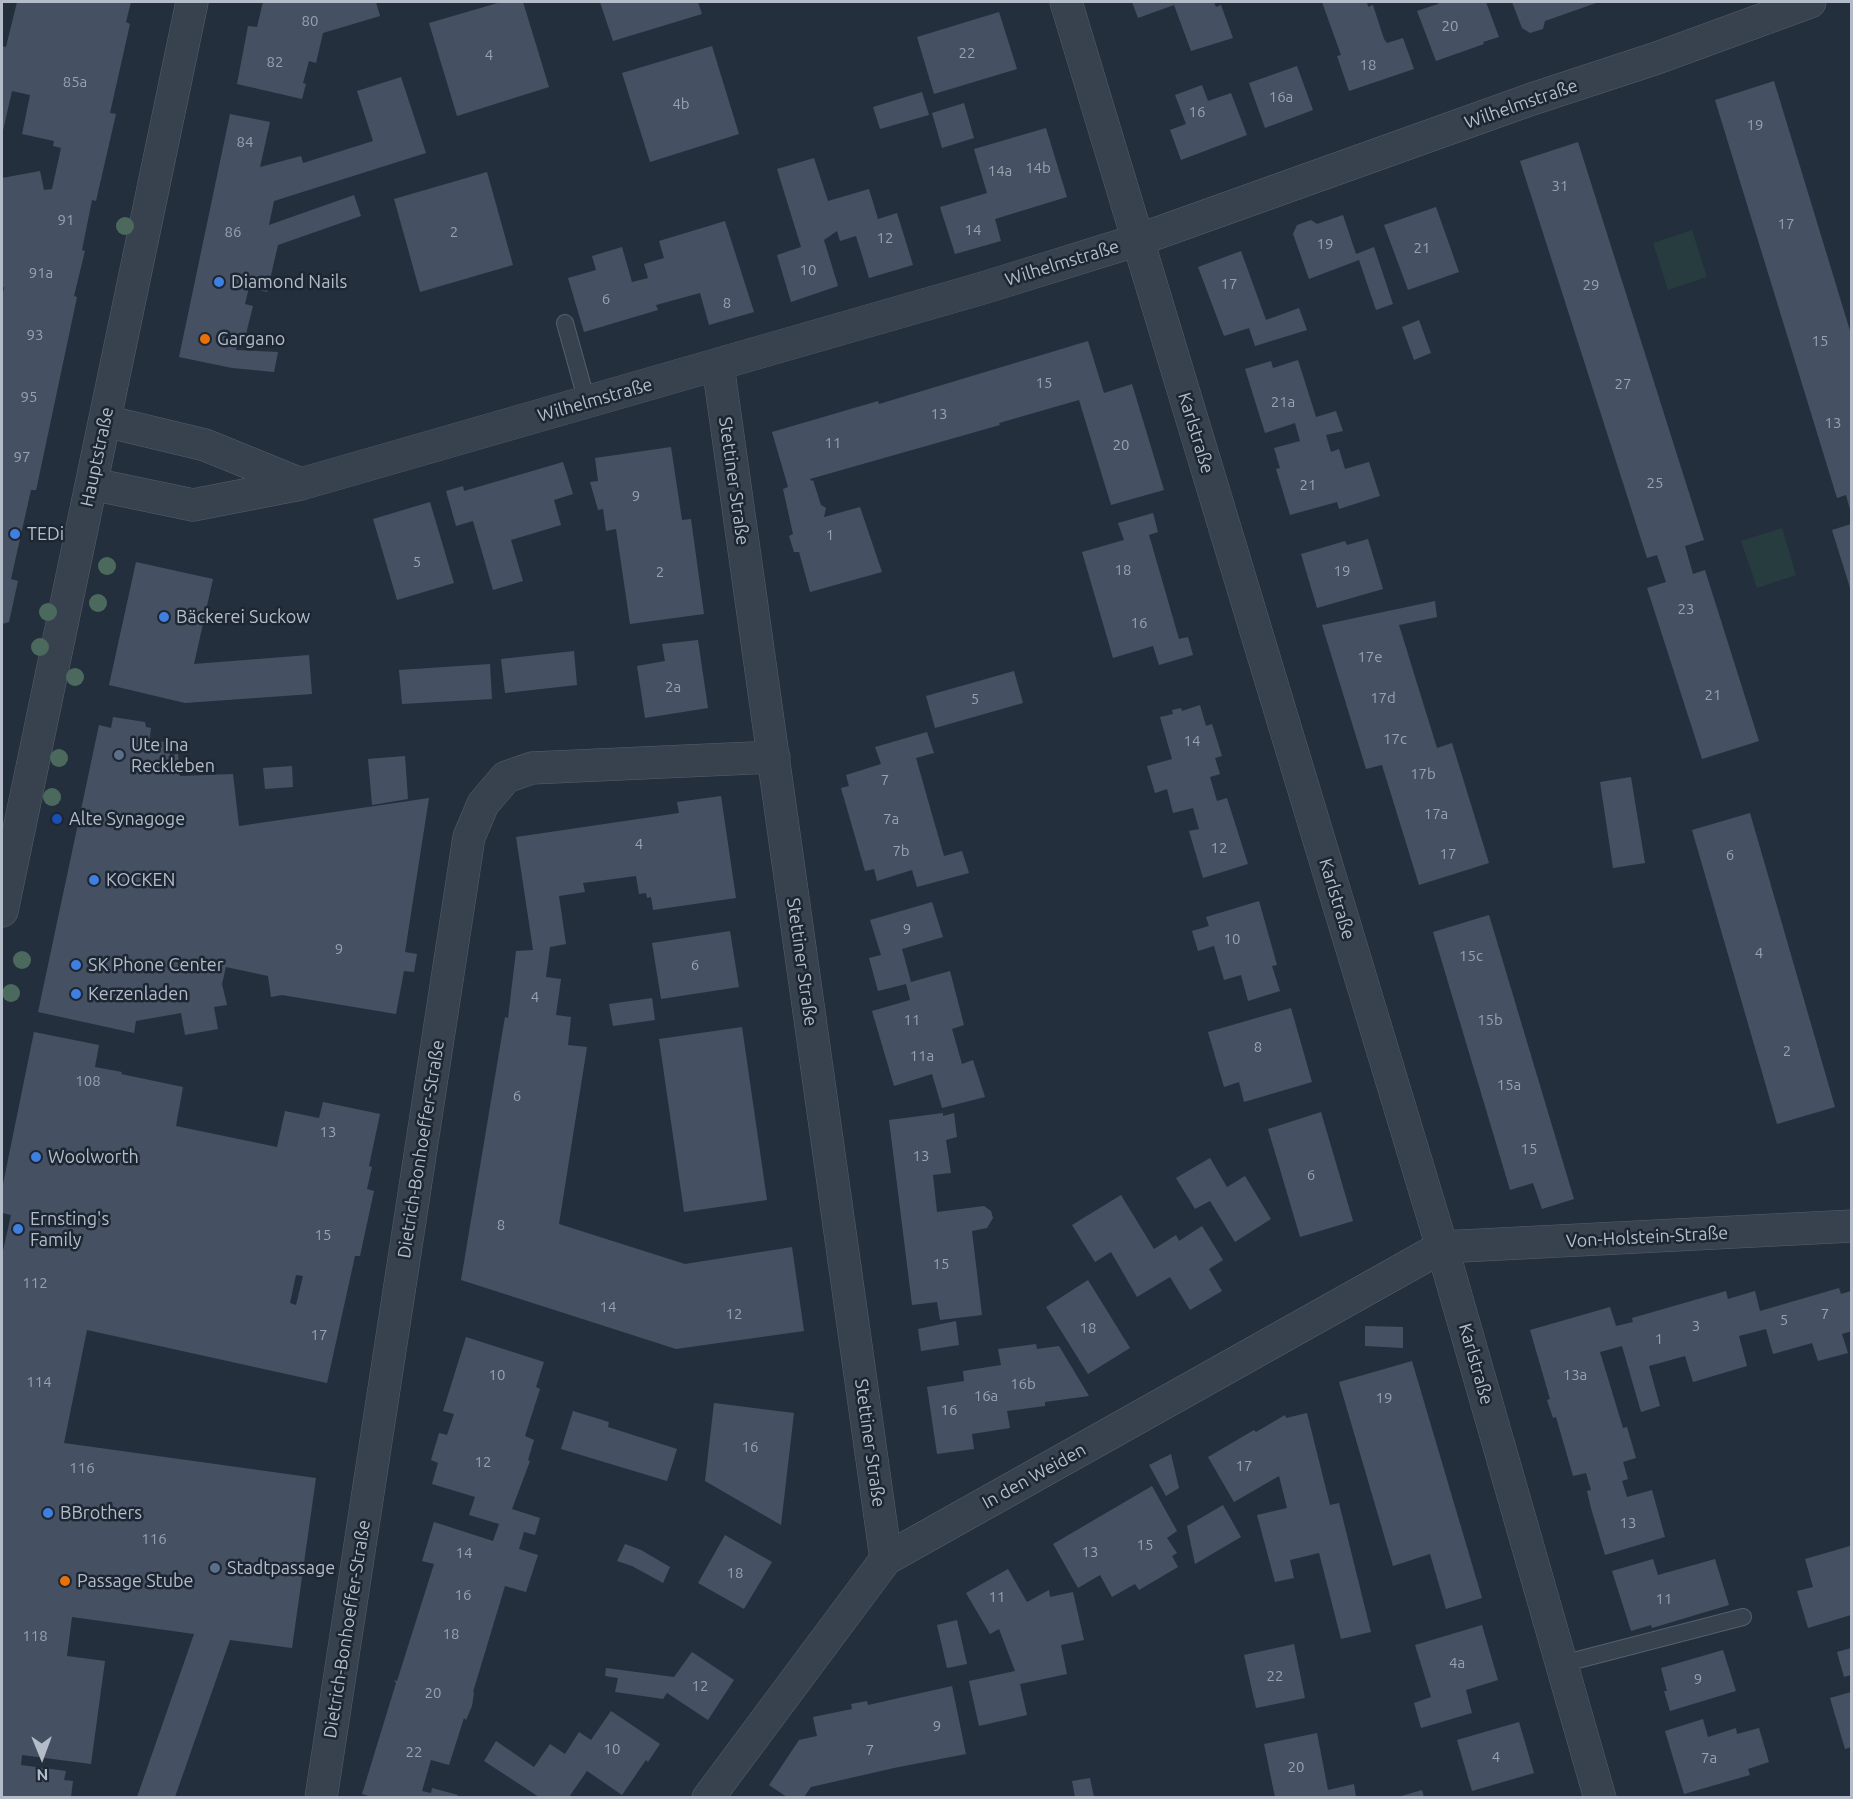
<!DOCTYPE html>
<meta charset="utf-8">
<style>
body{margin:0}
#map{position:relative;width:1853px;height:1799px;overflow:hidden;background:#242f3e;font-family:Ubuntu,sans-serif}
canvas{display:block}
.frame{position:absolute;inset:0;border:3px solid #b4bcc9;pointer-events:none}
.north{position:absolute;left:12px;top:1727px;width:60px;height:60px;-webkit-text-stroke:4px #1d2633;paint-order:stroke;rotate:179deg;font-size:16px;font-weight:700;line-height:24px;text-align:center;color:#b4bcc9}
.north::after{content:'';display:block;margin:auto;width:21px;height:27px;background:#b4bcc9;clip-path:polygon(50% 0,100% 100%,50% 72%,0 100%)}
</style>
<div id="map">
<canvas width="1853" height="1799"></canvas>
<div class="frame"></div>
<div class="north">N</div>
</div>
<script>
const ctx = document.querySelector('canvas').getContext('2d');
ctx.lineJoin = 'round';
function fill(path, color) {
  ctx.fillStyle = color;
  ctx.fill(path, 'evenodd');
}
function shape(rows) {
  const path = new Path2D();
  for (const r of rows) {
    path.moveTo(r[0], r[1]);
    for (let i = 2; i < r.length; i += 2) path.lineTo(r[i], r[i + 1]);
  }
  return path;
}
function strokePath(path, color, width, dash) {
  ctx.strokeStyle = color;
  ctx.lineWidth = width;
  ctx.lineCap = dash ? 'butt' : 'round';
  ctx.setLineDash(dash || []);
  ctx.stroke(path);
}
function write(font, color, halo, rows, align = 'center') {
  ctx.font = font + ' Ubuntu,sans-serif';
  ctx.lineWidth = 5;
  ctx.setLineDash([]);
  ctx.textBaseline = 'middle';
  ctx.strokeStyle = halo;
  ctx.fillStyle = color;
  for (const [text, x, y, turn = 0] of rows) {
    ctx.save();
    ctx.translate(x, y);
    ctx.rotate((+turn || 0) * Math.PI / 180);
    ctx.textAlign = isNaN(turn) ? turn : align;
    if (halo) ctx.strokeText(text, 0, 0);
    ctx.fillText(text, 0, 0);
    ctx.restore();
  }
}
const green = shape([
 [1692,230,1707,277,1668,290,1653,243],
 [1782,528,1796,575,1757,588,1741,541]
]);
const building = shape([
 [17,2,131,2,126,22,130,24,110,113,116,114,96,201,92,200,82,250,85,251,74,296,77,297,37,486,36,490,31,490,11,579,18,581,9,622,2,624,2,299,4,287,2,288,2,178,40,171,44,190,52,189,61,148,53,146,54,141,22,134,30,95,12,91,2,135,2,46,6,47],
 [263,2,376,2,380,16,323,33,316,63,309,61,303,83,306,84,302,99,237,84,248,26,257,27],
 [501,2,523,2,549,87,457,116,429,23],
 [600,2,698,2,702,14,613,41],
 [1132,2,1214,2,1216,7,1221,5,1233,38,1191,51,1174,5,1138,18],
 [1322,2,1367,2,1368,7,1373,5,1384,39,1387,43,1403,38,1414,69,1349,91,1337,56,1341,55],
 [1438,2,1486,2,1499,37,1483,42,1484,44,1436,61,1417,11,1438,4],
 [1512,2,1599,2,1545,21,1543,29,1530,33,1522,28],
 [999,12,1017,69,934,94,917,37],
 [712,46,739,134,650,162,622,73],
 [1297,66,1313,110,1265,128,1249,83],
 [401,77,426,153,274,201,269,225,354,195,361,216,278,245,267,292,249,287,245,304,253,306,244,342,238,341,236,350,278,352,274,372,232,368,179,357,230,114,270,122,260,167,301,156,303,163,373,141,357,91],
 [1774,81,1851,334,1851,513,1846,495,1837,498,1715,100],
 [1202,85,1208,101,1231,93,1247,135,1181,160,1170,130,1186,124,1175,95],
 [922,92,929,115,880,129,873,107],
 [964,103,974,138,942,148,932,113],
 [1046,128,1067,197,995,219,1001,241,955,254,940,207,987,193,974,149],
 [1578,142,1704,540,1685,546,1693,574,1705,570,1759,741,1702,759,1647,588,1666,582,1657,555,1647,558,1520,161],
 [814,158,828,201,869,189,878,219,897,213,913,265,869,278,856,236,840,241,837,231,824,240,838,286,791,302,777,255,801,247,777,169],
 [487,172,513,265,420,292,394,199],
 [1436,207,1459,272,1408,290,1384,225],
 [1343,215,1356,254,1374,247,1393,304,1376,310,1359,260,1309,279,1293,234,1297,225,1311,220,1317,224],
 [725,221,754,312,709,325,700,293,656,305,658,310,584,332,568,278,596,270,592,256,622,247,632,282,648,278,644,264,664,258,659,241],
 [1241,251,1266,320,1299,308,1307,330,1255,346,1249,328,1224,336,1198,267],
 [1419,320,1431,353,1414,360,1402,327],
 [1088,341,1104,393,1132,384,1164,490,1111,505,1079,400,999,423,1000,425,810,479,811,481,813,480,821,505,826,508,824,517,860,507,882,572,810,592,799,552,794,552,789,536,793,534,783,489,788,487,772,432,878,401,879,404],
 [1298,360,1316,417,1336,411,1343,431,1326,435,1331,452,1339,449,1345,469,1369,462,1380,496,1339,509,1337,502,1290,515,1276,469,1280,468,1274,448,1300,441,1295,423,1265,433,1245,369,1271,361,1273,368],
 [671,447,682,520,691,519,704,614,630,624,616,529,606,531,603,509,598,510,590,482,598,481,595,458],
 [563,462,573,494,554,500,561,525,511,540,523,581,493,590,473,521,456,526,446,491,463,486,464,491],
 [430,502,454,583,397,600,373,519],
 [1153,513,1158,532,1149,535,1179,639,1188,637,1193,655,1159,665,1153,646,1113,658,1082,552,1124,540,1118,523],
 [1851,524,1851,591,1832,530],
 [1368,539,1383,589,1317,608,1301,554,1345,541,1347,545],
 [136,562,213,579,194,664,309,655,312,694,185,703,109,685],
 [1435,601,1437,617,1399,625,1437,748,1452,743,1489,863,1419,885,1382,765,1366,769,1322,625],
 [698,640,708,708,645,718,637,666,665,661,662,644],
 [574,651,577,685,505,693,501,659],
 [490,664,492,699,402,704,399,670],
 [1014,671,1023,703,935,728,926,696],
 [1200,705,1206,726,1212,724,1222,756,1215,758,1220,774,1210,777,1217,801,1227,798,1248,864,1203,878,1189,831,1199,829,1193,808,1173,813,1167,789,1155,793,1147,766,1172,759,1160,717,1173,714,1172,710,1181,708,1182,711],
 [113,717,145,722,146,727,151,728,149,743,169,741,170,755,178,754,180,776,233,774,239,826,429,798,405,952,417,954,414,972,404,971,396,1014,282,995,271,997,268,976,226,967,222,984,227,1005,214,1007,218,1029,185,1035,181,1013,136,1021,134,1033,38,1012,99,725,111,728],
 [927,732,934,753,916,758,935,825,944,856,962,851,969,873,917,887,912,870,877,881,874,869,865,871,841,788,849,786,846,775,881,764,875,747],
 [405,756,408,799,372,805,368,759],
 [292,766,293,787,265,789,263,768],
 [1631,777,1645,863,1613,868,1600,782],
 [721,796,736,898,653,910,651,897,647,898,646,893,639,894,636,876,583,883,585,892,559,896,566,944,550,947,546,977,561,979,556,1015,571,1017,568,1045,587,1047,559,1224,685,1264,792,1247,804,1331,676,1349,461,1280,505,1017,508,1018,516,951,533,950,516,837,679,813,677,802],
 [1750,813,1835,1107,1777,1124,1692,830],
 [1259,901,1277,965,1272,966,1280,991,1248,1001,1241,975,1224,980,1214,946,1198,951,1192,931,1209,926,1206,917],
 [932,902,943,937,902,949,911,982,950,971,964,1025,952,1029,962,1064,973,1060,985,1097,942,1108,932,1074,894,1086,872,1011,910,1000,906,984,878,991,869,958,881,955,870,920],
 [1489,915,1574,1199,1542,1209,1533,1183,1510,1190,1433,932],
 [730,931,739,987,661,999,652,943],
 [652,998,655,1020,613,1026,609,1004],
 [1291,1008,1312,1082,1244,1102,1239,1082,1224,1087,1208,1032],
 [742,1027,767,1200,684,1212,659,1039],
 [34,1032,99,1045,95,1067,122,1072,121,1074,183,1087,176,1126,277,1147,285,1111,319,1118,323,1102,380,1114,369,1166,372,1167,367,1189,374,1191,360,1256,355,1256,327,1383,87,1330,64,1443,316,1478,292,1648,230,1640,175,1797,137,1797,194,1634,72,1617,67,1656,105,1661,91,1764,22,1755,21,1765,66,1771,64,1780,73,1781,71,1797,2,1797,2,1255,11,1215,2,1213,2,1189],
 [296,1275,303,1276,296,1305,290,1303],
 [1321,1112,1353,1221,1300,1237,1268,1129],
 [943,1113,943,1116,954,1113,957,1137,946,1140,951,1173,933,1175,937,1212,984,1206,991,1211,993,1218,987,1228,972,1231,982,1315,940,1320,937,1302,912,1305,889,1120],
 [1210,1158,1227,1187,1245,1176,1271,1219,1235,1242,1210,1201,1195,1209,1176,1178],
 [1121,1195,1154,1249,1176,1235,1179,1241,1202,1226,1223,1260,1209,1269,1222,1291,1190,1310,1170,1277,1137,1297,1111,1252,1095,1262,1072,1225],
 [1088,1280,1130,1348,1088,1374,1046,1307],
 [1839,1288,1841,1294,1851,1291,1852,1331,1842,1334,1848,1353,1818,1361,1812,1343,1773,1354,1766,1329,1739,1336,1747,1366,1693,1382,1685,1356,1649,1366,1660,1406,1641,1412,1622,1346,1600,1352,1623,1428,1627,1427,1636,1458,1623,1462,1628,1479,1622,1481,1627,1497,1652,1490,1665,1537,1605,1555,1591,1508,1587,1491,1591,1490,1586,1473,1573,1476,1556,1417,1553,1418,1547,1400,1550,1399,1530,1330,1610,1307,1616,1326,1633,1322,1632,1318,1726,1291,1728,1299,1755,1291,1760,1311],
 [956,1321,959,1345,921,1351,918,1329],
 [1365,1326,1403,1327,1403,1348,1365,1346],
 [466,1337,544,1362,536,1387,540,1389,525,1436,534,1440,528,1460,530,1461,512,1509,540,1518,535,1535,524,1532,519,1549,538,1555,526,1592,505,1586,473,1692,474,1693,472,1706,466,1720,464,1718,449,1765,431,1760,422,1791,431,1793,432,1788,458,1795,457,1797,372,1797,362,1794,396,1683,394,1680,397,1681,434,1564,422,1561,434,1522,493,1541,499,1524,469,1515,475,1497,432,1484,438,1463,431,1460,439,1433,447,1435,454,1414,443,1411],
 [1036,1344,1037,1349,1059,1346,1089,1396,1045,1402,1045,1406,1007,1411,1010,1428,972,1434,974,1449,937,1454,927,1387,964,1381,963,1371,1001,1365,998,1349],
 [1412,1361,1482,1598,1446,1609,1430,1554,1393,1566,1339,1382],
 [714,1403,794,1413,781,1525,705,1481],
 [573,1411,609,1422,608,1427,677,1449,667,1481,561,1449],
 [1307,1413,1330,1505,1339,1503,1371,1632,1341,1639,1319,1553,1290,1560,1294,1578,1275,1582,1257,1515,1287,1508,1279,1476,1234,1502,1208,1457,1254,1430,1256,1432,1285,1415,1286,1418],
 [1171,1454,1179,1488,1166,1496,1149,1465],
 [1152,1486,1177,1531,1167,1538,1177,1553,1172,1556,1178,1567,1139,1590,1135,1584,1112,1597,1100,1575,1078,1588,1053,1544],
 [1223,1505,1241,1537,1195,1564,1187,1526],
 [725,1535,772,1562,744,1609,698,1583],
 [625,1544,641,1550,670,1567,663,1583,632,1566,617,1561],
 [1850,1546,1851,1615,1808,1628,1797,1591,1813,1587,1805,1559],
 [1653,1559,1658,1575,1715,1559,1729,1605,1652,1628,1651,1625,1631,1631,1612,1571],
 [1008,1569,1027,1602,1049,1590,1050,1597,1073,1592,1084,1640,1061,1645,1067,1674,1020,1684,1027,1715,979,1726,969,1681,1015,1671,999,1629,990,1634,966,1593],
 [957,1620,967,1664,947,1668,937,1625],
 [1482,1625,1498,1680,1466,1690,1472,1713,1421,1728,1414,1703,1431,1697,1415,1645],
 [1294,1644,1305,1698,1256,1708,1244,1655],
 [1851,1648,1851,1675,1844,1677,1837,1652],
 [1723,1650,1736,1691,1670,1711,1664,1691,1667,1691,1661,1668],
 [692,1652,734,1680,708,1720,667,1693,663,1699,615,1692,618,1678,605,1676,606,1668,674,1677],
 [952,1686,966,1754,894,1768,811,1787,804,1797,787,1797,769,1785,799,1740,817,1736,813,1717,852,1709,851,1704,867,1701,868,1705],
 [1851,1692,1851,1747,1845,1749,1830,1698],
 [611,1711,660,1744,648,1762,646,1760,622,1795,587,1771,569,1797,539,1797,484,1761,496,1741,534,1767,550,1744,565,1754,579,1732,591,1740],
 [1703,1719,1708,1737,1736,1728,1737,1734,1759,1728,1769,1762,1748,1769,1750,1775,1684,1794,1665,1731],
 [1519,1722,1534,1773,1472,1791,1457,1740],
 [1317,1733,1328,1790,1354,1784,1356,1797,1275,1797,1264,1744],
 [1090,1778,1094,1797,1075,1797,1072,1781],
 [1422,1790,1424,1797,1398,1797]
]);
const lane = shape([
 [565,323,587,402],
 [1562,1664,1743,1617]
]);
const street = shape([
 [1066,2,1442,1247,1600,1798],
 [718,365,886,1559],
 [105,421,205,445,301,484],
 [92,484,193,505,301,484,983,288,1138,240,1532,99,1657,58,1810,2],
 [2,911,192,2],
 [321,1798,469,837,483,804,506,777,532,768,774,757],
 [708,1798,886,1559,1442,1247,1852,1226]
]);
const trees = [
 [125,226],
 [107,566],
 [98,603],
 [48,612],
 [40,647],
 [75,677],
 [59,758],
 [52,797],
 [22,960],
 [11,993]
];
const markers = [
 [219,282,6,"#3f7fe0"],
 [205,339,6,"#e8710a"],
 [15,534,6,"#3f7fe0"],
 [164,617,6,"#3f7fe0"],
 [119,755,6,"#5c6f8a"],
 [57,819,6,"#1a4fb4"],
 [94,880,6,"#3f7fe0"],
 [76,965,6,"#3f7fe0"],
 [76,994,6,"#3f7fe0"],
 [36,1157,6,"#3f7fe0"],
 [18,1229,6,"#3f7fe0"],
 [48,1513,6,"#3f7fe0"],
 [215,1568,6,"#5c6f8a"],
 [65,1581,6,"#e8710a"]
];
const numberNames = [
 ["80",310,21],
 ["20",1450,26],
 ["22",967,53],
 ["4",489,55],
 ["82",275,62],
 ["18",1368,65],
 ["85a",75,82],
 ["16a",1281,97],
 ["4b",681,104],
 ["16",1197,112],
 ["19",1755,125],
 ["84",245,142],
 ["14b",1038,168],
 ["14a",1000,171],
 ["31",1560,186],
 ["91",66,220],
 ["17",1786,224],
 ["14",973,230],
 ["86",233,232],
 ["2",454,232],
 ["12",885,238],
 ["19",1325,244],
 ["21",1422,248],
 ["10",808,270],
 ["91a",41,273],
 ["17",1229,284],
 ["29",1591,285],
 ["6",606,299],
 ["8",727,303],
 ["93",35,335],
 ["15",1820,341],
 ["15",1044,383],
 ["27",1623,384],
 ["95",29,397],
 ["21a",1283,402],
 ["13",939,414],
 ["13",1833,423],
 ["11",833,443],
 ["20",1121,445],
 ["97",22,457],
 ["25",1655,483],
 ["21",1308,485],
 ["9",636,496],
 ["1",830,535],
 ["5",417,562],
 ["18",1123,570],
 ["19",1342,571],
 ["2",660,572],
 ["23",1686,609],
 ["16",1139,623],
 ["17e",1370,657],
 ["2a",673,687],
 ["21",1713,695],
 ["17d",1383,698],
 ["5",975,699],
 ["17c",1395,739],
 ["14",1192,741],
 ["17b",1423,774],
 ["7",885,780],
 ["17a",1436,814],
 ["7a",891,819],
 ["4",639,844],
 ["12",1219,848],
 ["7b",901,851],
 ["17",1448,854],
 ["6",1730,855],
 ["9",907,929],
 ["10",1232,939],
 ["9",339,949],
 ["4",1759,953],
 ["15c",1471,956],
 ["6",695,965],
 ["4",535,997],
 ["11",912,1020],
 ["15b",1490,1020],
 ["8",1258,1047],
 ["2",1787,1051],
 ["11a",922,1056],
 ["108",88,1081],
 ["15a",1509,1085],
 ["6",517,1096],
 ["13",328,1132],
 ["15",1529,1149],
 ["13",921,1156],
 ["6",1311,1175],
 ["8",501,1225],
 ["15",323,1235],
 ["15",941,1264],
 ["112",35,1283],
 ["14",608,1307],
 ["12",734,1314],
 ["7",1825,1314],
 ["5",1784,1320],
 ["3",1696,1326],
 ["18",1088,1328],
 ["17",319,1335],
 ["1",1659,1339],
 ["10",497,1375],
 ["13a",1575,1375],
 ["114",39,1382],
 ["16b",1023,1384],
 ["16a",986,1396],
 ["19",1384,1398],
 ["16",949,1410],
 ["16",750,1447],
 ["12",483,1462],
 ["17",1244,1466],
 ["116",82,1468],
 ["13",1628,1523],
 ["116",154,1539],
 ["15",1145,1545],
 ["13",1090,1552],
 ["14",464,1553],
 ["18",735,1573],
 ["16",463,1595],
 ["11",997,1597],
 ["11",1664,1599],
 ["18",451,1634],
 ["118",35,1636],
 ["4a",1457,1663],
 ["22",1275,1676],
 ["9",1698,1679],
 ["12",700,1686],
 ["20",433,1693],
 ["9",937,1726],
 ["10",612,1749],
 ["7",870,1750],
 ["22",414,1752],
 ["4",1496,1757],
 ["7a",1709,1758],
 ["20",1296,1767]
];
const streetNames = [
 ["Wilhelmstraße",1521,104,-19],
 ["Wilhelmstraße",1062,263,-17],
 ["Wilhelmstraße",595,400,-16],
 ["Karlstraße",1196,433,73],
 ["Hauptstraße",97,457,-78],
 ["Stettiner Straße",734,481,82],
 ["Karlstraße",1337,899,73],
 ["Stettiner Straße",802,962,82],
 ["Dietrich-Bonhoeffer-Straße",421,1149,-81],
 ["Von-Holstein-Straße",1647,1237,-3],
 ["Karlstraße",1476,1364,74],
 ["Stettiner Straße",870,1443,82],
 ["In den Weiden",1034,1476,-29],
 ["Dietrich-Bonhoeffer-Straße",347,1629,-81]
];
const poiNames = [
 ["Diamond Nails",231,282],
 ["Gargano",217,339],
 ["TEDi",27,534],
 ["Bäckerei Suckow",176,617],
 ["Ute Ina",131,745],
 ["Reckleben",131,766],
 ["Alte Synagoge",69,819],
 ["KOCKEN",106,880],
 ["SK Phone Center",88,965],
 ["Kerzenladen",88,994],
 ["Woolworth",48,1157],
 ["Ernsting's",30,1219],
 ["Family",30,1240],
 ["BBrothers",60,1513],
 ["Stadtpassage",227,1568],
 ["Passage Stube",77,1581]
];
fill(green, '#263c3f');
fill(building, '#455162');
strokePath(lane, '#565f6c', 18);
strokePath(street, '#565f6c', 33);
strokePath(lane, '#38414e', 16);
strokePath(street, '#38414e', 32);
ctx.fillStyle = '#4b6a5d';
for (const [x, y] of trees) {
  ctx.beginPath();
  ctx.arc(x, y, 9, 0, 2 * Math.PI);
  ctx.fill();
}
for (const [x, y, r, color] of markers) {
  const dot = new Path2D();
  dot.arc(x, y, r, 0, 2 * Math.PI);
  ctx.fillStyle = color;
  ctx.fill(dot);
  strokePath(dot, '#1d2633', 2);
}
write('15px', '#98a1af', null, numberNames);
write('18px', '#b4bcc9', '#1d2633', streetNames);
write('18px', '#b4bcc9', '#1d2633', poiNames, 'left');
</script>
